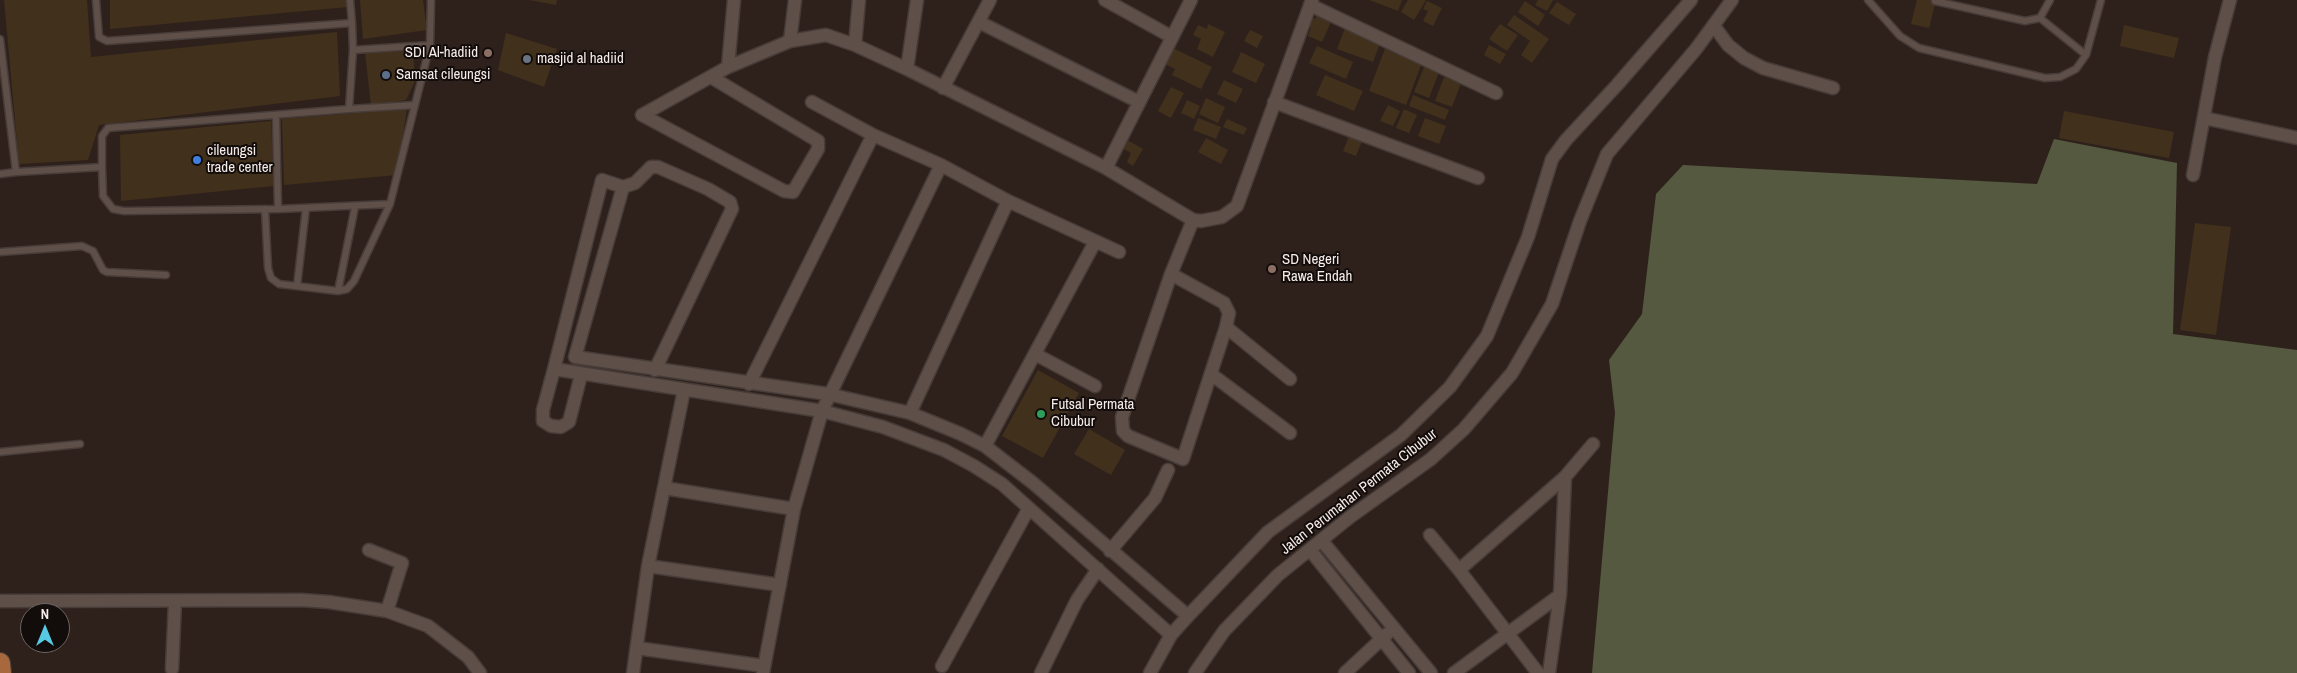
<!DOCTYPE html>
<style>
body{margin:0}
#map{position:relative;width:2297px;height:673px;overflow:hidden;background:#2e211c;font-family:"Archivo Narrow",sans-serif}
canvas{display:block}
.north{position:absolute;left:20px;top:603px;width:50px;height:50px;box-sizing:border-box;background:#120c0a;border:1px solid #6d6663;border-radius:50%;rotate:0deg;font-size:14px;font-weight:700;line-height:20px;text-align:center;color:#f6ece9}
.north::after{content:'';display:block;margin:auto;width:18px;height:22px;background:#57c9e2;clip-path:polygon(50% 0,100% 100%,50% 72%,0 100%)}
</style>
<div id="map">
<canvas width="2297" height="673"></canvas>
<div class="north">N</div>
</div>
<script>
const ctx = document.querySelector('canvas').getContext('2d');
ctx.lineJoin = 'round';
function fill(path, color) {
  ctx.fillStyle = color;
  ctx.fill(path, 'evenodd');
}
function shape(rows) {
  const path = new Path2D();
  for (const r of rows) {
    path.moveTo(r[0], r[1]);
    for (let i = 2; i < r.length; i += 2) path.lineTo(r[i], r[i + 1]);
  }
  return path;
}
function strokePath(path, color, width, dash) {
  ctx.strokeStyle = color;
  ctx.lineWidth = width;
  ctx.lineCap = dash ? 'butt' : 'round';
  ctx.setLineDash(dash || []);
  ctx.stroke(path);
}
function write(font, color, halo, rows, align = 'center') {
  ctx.font = font + ' "Archivo Narrow",sans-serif';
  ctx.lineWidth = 4;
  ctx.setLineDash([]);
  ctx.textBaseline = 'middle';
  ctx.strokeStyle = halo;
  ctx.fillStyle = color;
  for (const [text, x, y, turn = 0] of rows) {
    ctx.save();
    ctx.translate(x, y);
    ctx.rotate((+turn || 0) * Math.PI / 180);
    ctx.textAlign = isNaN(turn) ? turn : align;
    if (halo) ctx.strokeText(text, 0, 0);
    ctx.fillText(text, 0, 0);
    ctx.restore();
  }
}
const forest = shape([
 [2054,139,2177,163,2173,334,2297,350,2297,673,1592,673,1615,413,1609,360,1642,314,1656,194,1683,165,2037,184]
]);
const building = shape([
 [4,0,87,0,91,57,337,32,340,96,99,125,88,160,19,164],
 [110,0,347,0,348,7,110,29],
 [360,0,423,0,427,30,363,39],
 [529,0,557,0,556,5],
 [1369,0,1402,0,1398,11],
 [1408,0,1426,0,1414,20,1401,12],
 [1538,0,1553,0,1547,11,1535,5],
 [1917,0,1936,0,1929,28,1911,24],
 [1427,1,1442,8,1433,26,1423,21,1428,11,1423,9],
 [1525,1,1545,15,1538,26,1518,12],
 [1557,2,1576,14,1569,25,1549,13],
 [1317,15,1331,22,1322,42,1308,36,1311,28,1305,25,1309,17,1315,19],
 [1514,15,1549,39,1532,63,1521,55,1530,41,1507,25],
 [1208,24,1225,32,1213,57,1197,49,1201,39,1193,35,1198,25,1207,29],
 [1500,24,1518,35,1507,51,1489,39],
 [2124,25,2179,38,2174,58,2120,46],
 [1345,28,1381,41,1373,62,1337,49],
 [1250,30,1263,36,1257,48,1244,41],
 [506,33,557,49,544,87,498,70],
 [1489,45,1506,54,1500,64,1484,55],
 [1317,46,1353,62,1346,79,1309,63],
 [1386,46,1423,60,1406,105,1369,91],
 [1173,48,1212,67,1201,89,1172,75,1175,69,1165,64],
 [413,51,415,81,406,100,371,106,365,52],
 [1241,52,1265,64,1256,83,1232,72],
 [1424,67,1439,72,1429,98,1414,92],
 [1325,75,1363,91,1354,111,1316,95],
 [1444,77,1461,83,1452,107,1435,101],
 [1224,80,1243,89,1236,103,1217,94],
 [1171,87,1184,93,1171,118,1158,111],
 [1413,95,1449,110,1445,120,1409,106],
 [1206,98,1225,107,1218,123,1199,114],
 [1187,100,1200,106,1194,119,1181,113],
 [1388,105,1400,111,1393,126,1380,121],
 [407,109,397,175,284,185,282,119],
 [1404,109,1417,115,1409,133,1396,128],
 [2064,111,2174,132,2169,158,2059,138],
 [1198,118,1221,127,1216,139,1193,130],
 [1425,118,1446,126,1439,144,1418,136],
 [1227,119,1247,128,1244,135,1223,127],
 [271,121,274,186,121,201,120,135],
 [1349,136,1362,141,1356,156,1343,151],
 [1122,137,1143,149,1133,166,1127,162,1131,153,1118,146],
 [1206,138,1228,150,1221,164,1198,152],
 [2195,223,2231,227,2216,335,2180,330],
 [1038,370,1079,393,1043,458,1002,436],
 [1089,429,1125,450,1111,475,1074,454]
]);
const service = shape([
 [96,0,99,37,107,41,352,23,350,0],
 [1868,0,1900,36,1919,48,2045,78,2060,77,2076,69,2086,55,2101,0],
 [1935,1,2025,21,2040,18,2050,0],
 [2040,18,2086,55],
 [352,23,353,50,430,45,431,0],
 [0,39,16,172,102,167,102,136,108,128,349,109,353,50],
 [349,109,415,105,430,45],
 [276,116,278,209,390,204,415,105],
 [102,167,103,196,113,209,124,211,278,209],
 [0,174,16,172],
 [265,209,268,268,271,278,279,284,338,291,347,289,354,281,390,204],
 [0,252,82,246,93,251,103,270,107,272,166,275],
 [297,286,306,208],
 [338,291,355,207],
 [0,452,80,444]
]);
const minor = shape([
 [1105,0,1172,37],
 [1310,5,1496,93],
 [979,22,1139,102],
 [1714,26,1728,45,1744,58,1763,68,1833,88],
 [790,41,795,0],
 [855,45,859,0],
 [728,67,734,0],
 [907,69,917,0],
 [943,88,990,0],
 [812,102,873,135],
 [1274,102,1478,178],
 [642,115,728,67,790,41,826,35,855,45,907,69,1106,168,1193,220],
 [642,115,784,191,793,192,818,149,818,141,711,77],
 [2204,118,2297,138],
 [1106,168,1191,0],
 [2193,175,2215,57,2230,0],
 [623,187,575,357,828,394,910,413,961,434,985,446,1033,483,1188,616],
 [1171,274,1224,303,1229,313,1226,327,1183,459,1128,436,1123,431,1122,417,1171,274,1193,220,1201,221,1222,217,1237,206,1312,0],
 [1226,327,1290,379],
 [1035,354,1095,386],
 [554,369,543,410,543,421,551,426,561,427,569,422,581,375],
 [655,370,732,209,730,202,708,189,658,167,651,167,635,183,623,187,602,180,554,369,822,411,883,427,944,450,974,466,1002,484,1171,635],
 [1211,374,1290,433],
 [749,384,873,135,941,165,1008,201,1119,252],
 [910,413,1008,201],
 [985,446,1095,242],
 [664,488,794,509],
 [1430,535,1459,570,1565,477],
 [1322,541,1431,673],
 [369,550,402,563,387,611],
 [1310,550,1409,673],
 [1110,551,1155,498,1168,470],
 [648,566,780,585],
 [1459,570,1538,673],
 [0,601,301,600,329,602,387,611,428,626,468,657,480,673],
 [637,648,764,666],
 [942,666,1029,508],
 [172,669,175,602],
 [633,673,648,566,684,390],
 [763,673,794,509,822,411,941,165],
 [1041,673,1077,600,1098,569],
 [1150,673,1171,635,1188,616,1268,532,1401,435,1450,387,1487,336,1528,237,1552,159,1566,140,1617,85,1691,0],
 [1195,673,1224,631,1278,575,1350,517,1431,459,1464,429,1512,373,1552,304,1580,221,1607,154,1696,49,1732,0],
 [1345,673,1387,634],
 [1454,673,1560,595,1565,477,1593,444],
 [1549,673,1560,595]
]);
const primary = shape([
 [0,663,1,673]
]);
const markers = [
 [488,53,5,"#8d6e63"],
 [527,59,5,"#6b7280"],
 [386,75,5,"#5c6f8a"],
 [197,160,5,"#3f7fe0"],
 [1272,269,5,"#8d6e63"],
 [1041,414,5,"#2e9e5b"]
];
const poiNames = [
 ["SDI Al-hadiid",478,53,"right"],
 ["masjid al hadiid",537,59],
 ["Samsat cileungsi",396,75],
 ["cileungsi",207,151],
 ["trade center",207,168],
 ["SD Negeri",1282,260],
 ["Rawa Endah",1282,277],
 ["Futsal Permata",1051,405],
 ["Cibubur",1051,422]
];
const streetNames = [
 ["Jalan Perumahan Permata Cibubur",1359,492,-38]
];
fill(forest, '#54593f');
fill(building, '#41301c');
strokePath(service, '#473c38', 9);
strokePath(minor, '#473c38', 15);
strokePath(primary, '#473c38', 22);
strokePath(service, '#5e4f49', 6);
strokePath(minor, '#5e4f49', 12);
strokePath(primary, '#a7683e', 20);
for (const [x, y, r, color] of markers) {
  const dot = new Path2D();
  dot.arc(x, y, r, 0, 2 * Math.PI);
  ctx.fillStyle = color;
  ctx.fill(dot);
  strokePath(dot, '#120c0a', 2);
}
write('15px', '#f6ece9', '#120c0a', poiNames, 'left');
write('15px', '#f6ece9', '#120c0a', streetNames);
</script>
